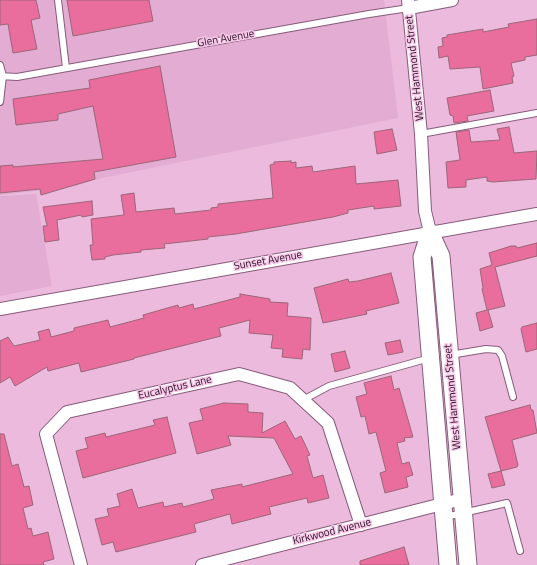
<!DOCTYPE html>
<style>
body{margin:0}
canvas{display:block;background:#ecbadd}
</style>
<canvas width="537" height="565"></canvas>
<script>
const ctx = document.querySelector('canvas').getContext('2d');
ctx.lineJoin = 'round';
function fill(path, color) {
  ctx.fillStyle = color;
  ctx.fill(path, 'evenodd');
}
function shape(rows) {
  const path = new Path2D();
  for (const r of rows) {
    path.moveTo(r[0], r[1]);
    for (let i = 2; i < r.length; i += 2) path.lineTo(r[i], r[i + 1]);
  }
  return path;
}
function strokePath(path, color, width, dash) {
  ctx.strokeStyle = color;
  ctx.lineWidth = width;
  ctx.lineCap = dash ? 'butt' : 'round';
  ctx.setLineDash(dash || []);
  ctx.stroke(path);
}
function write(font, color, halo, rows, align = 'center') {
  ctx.font = font + ' "Titillium Web",sans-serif';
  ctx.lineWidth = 3;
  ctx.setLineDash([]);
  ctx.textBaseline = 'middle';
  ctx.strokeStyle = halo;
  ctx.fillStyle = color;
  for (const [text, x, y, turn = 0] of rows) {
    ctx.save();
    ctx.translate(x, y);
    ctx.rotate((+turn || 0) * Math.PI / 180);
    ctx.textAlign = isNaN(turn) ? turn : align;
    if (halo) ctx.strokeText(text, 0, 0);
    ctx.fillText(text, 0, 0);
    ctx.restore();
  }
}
const built = shape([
 [0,0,384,0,398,118,102,178,76,186,0,195],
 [36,194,52,286,0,296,0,196]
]);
const building = shape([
 [0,0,36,0,40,18,31,20,37,49,13,53,8,24,0,25,0,0],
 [67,0,149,0,153,21,73,36,67,0],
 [537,19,537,55,525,57,525,60,511,63,514,76,512,77,513,83,483,89,480,67,450,69,448,56,439,58,438,47,443,46,442,38,447,37,447,35,483,29,483,32,509,27,508,24,537,19],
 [160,66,176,157,94,172,95,179,41,195,40,189,0,193,0,166,13,165,13,167,103,159,93,106,58,114,58,120,16,125,13,99,90,88,89,80,160,66],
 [490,90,494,111,467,116,468,121,454,123,453,116,450,115,447,98,490,90],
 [509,127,514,153,537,151,536,179,493,182,487,181,487,177,466,180,466,187,448,188,446,162,460,160,456,132,469,130,471,142,500,140,497,129,509,127],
 [392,129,397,150,377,154,374,132,392,129],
 [291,161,291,163,296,162,296,168,312,166,313,172,355,166,356,184,398,180,401,206,374,209,374,206,348,210,348,213,333,217,236,234,208,237,208,239,164,244,165,248,141,250,141,252,113,255,105,257,105,259,92,260,90,245,93,245,91,219,124,215,121,195,134,193,136,212,174,208,175,214,211,210,211,208,218,207,218,204,273,198,270,165,274,164,274,162,291,161],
 [92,201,93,215,82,217,81,215,57,220,59,240,45,242,43,226,47,226,43,207,92,201],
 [537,243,537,256,495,267,505,306,488,310,493,327,480,331,476,313,487,310,482,289,483,288,480,269,492,265,489,253,511,246,516,246,517,248,537,243],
 [391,273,399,303,366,311,367,314,323,323,314,288,348,279,349,282,358,281,391,273],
 [240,294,270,299,270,302,288,303,287,316,311,318,310,350,303,349,302,359,282,357,283,349,271,348,273,335,249,333,250,320,219,328,221,336,134,358,134,359,81,372,79,363,48,371,47,367,15,386,10,377,0,383,0,341,8,337,14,346,40,340,38,332,49,329,51,337,74,331,74,328,78,327,108,320,110,327,144,318,143,315,178,305,179,308,193,304,194,309,240,297,240,294],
 [537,323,537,349,526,352,521,329,522,327,537,323],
 [400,340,403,352,388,355,385,343,400,340],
 [345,351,350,368,335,372,331,354,345,351],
 [391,376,394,390,399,388,413,437,404,438,405,441,397,443,402,464,409,462,413,475,406,477,408,487,385,493,380,473,386,471,376,432,369,434,365,416,361,417,356,397,367,394,364,383,391,376],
 [224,403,248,404,248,412,263,413,262,433,285,421,295,439,301,436,310,455,307,456,313,478,323,475,329,498,308,503,307,498,269,507,271,514,232,524,230,514,194,524,196,532,116,552,113,542,102,545,95,519,109,516,107,509,120,506,117,494,132,489,138,508,163,502,164,507,182,503,183,507,214,499,211,490,242,484,242,487,293,474,274,438,228,436,231,445,197,454,189,423,203,420,200,409,224,403],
 [530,405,531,410,533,410,537,433,512,440,518,465,517,467,501,471,485,417,530,405],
 [167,417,176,453,83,478,76,451,88,448,85,438,105,433,106,437,155,425,153,420,167,417],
 [0,434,4,434,12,466,18,464,24,487,29,486,33,505,23,508,28,529,31,528,33,536,48,532,54,559,43,562,44,565,0,565,0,434],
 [501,471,505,485,492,488,488,474,501,471],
 [404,547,409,565,360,565,360,561,404,547]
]);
const lane = shape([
 [58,0,66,68],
 [0,65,3,76,0,102],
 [0,76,17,77,369,14,409,8],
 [421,134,537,113],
 [450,355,486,349,498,350,502,356,513,397],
 [303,400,329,386,430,358],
 [445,517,507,503,520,551]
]);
const street = shape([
 [408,0,421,134,425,211,430,232],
 [409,8,452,0],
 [0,309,537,214],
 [81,565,46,434,67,412,239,374,290,388,328,423,361,525],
 [202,565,462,499]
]);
const secondary = shape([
 [430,232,441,256,468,565],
 [430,232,422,257,448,565]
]);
const streetNames = [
 ["Glen Avenue",226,39,-10],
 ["West Hammond Street",415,68,-96],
 ["Sunset Avenue",268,261,-10],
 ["Eucalyptus Lane",175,388,-13],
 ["West Hammond Street",453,397,-95],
 ["Kirkwood Avenue",332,532,-14]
];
fill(built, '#e3acd2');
fill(building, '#e96d9d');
strokePath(building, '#9b6678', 1);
strokePath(lane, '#875b7a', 8);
strokePath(street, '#875b7a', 14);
strokePath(secondary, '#875b7a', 19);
strokePath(lane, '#fff', 6);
strokePath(street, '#fff', 12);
strokePath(secondary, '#fff', 17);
write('11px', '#291724', '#f9c7ea', streetNames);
</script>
